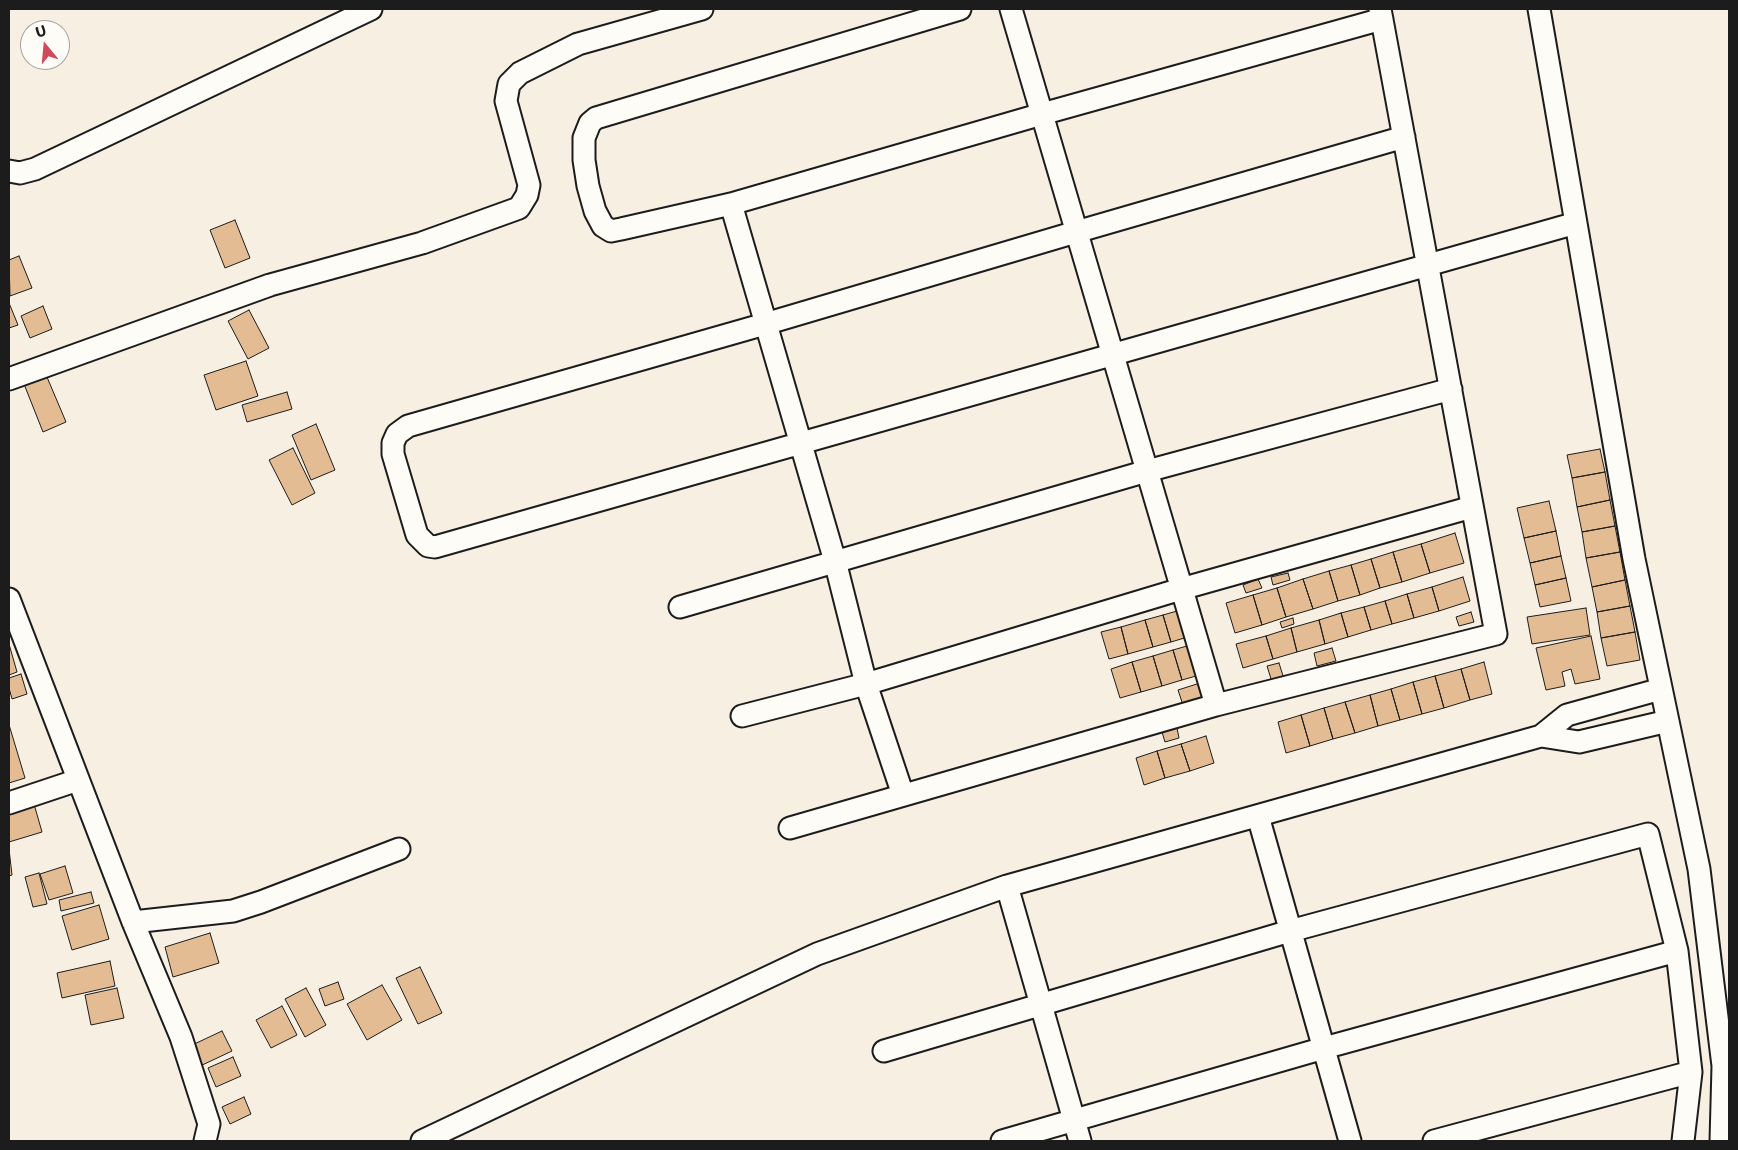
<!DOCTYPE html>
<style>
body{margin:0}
#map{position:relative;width:1738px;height:1150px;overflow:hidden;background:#f8efe3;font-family:"Playpen Sans",sans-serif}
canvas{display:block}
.frame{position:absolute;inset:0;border:10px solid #1c1c1c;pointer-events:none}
.north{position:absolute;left:20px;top:20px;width:50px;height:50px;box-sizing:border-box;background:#fdfcf7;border:1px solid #a3a29f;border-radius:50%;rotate:343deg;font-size:14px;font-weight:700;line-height:20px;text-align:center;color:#1c1c1c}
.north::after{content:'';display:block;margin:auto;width:18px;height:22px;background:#d1495b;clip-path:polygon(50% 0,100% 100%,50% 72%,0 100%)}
</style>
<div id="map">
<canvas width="1738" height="1150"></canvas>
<div class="frame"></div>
<div class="north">U</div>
</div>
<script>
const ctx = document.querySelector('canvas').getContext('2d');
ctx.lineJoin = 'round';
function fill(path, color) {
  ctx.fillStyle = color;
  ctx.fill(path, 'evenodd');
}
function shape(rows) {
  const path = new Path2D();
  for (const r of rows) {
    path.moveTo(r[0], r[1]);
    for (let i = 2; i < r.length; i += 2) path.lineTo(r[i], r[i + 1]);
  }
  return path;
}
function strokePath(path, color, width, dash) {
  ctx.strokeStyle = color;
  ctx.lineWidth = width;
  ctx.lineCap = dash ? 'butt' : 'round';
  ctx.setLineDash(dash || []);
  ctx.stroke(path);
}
const building = shape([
 [235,220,250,258,225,268,210,230,235,220],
 [19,256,32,288,10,296,9,260,19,256],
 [9,303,18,325,9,328,9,303],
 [43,306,52,329,30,338,21,316,43,306],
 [249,310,269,348,248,359,228,321,249,310],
 [246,361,258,396,216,410,204,375,246,361],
 [44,370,66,422,43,432,22,379,44,370],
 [287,392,292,409,247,422,242,405,287,392],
 [316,424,335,470,311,480,292,435,316,424],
 [293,448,315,493,292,505,269,460,293,448],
 [1600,449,1605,472,1572,478,1567,455,1600,449],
 [1605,472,1610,500,1577,507,1572,478,1605,472],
 [1610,500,1615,526,1582,532,1577,507,1610,500],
 [1549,501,1556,531,1524,538,1517,508,1549,501],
 [1615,526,1620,552,1586,558,1582,532,1615,526],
 [1556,531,1561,556,1530,563,1524,538,1556,531],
 [1455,533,1464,563,1430,573,1421,544,1455,533],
 [1421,544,1430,573,1402,582,1393,552,1421,544],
 [1393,552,1402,582,1380,588,1371,559,1393,552],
 [1620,552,1625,580,1592,587,1586,558,1620,552],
 [1561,556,1566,578,1535,585,1530,563,1561,556],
 [1371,559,1380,588,1360,595,1351,565,1371,559],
 [1351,565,1360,595,1338,601,1329,571,1351,565],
 [1329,571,1338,601,1313,609,1303,579,1329,571],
 [1288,573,1290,580,1273,585,1271,577,1288,573],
 [1463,577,1470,601,1439,611,1432,587,1463,577],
 [1566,578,1571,601,1540,607,1535,585,1566,578],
 [1258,579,1262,588,1246,593,1243,585,1258,579],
 [1303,579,1313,609,1286,617,1277,588,1303,579],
 [1625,580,1630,606,1597,612,1592,587,1625,580],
 [1432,587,1439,611,1414,618,1407,594,1432,587],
 [1277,588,1286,617,1262,625,1253,595,1277,588],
 [1407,594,1414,618,1392,624,1385,601,1407,594],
 [1253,595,1262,625,1235,633,1226,603,1253,595],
 [1385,601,1392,624,1371,630,1364,607,1385,601],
 [1630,606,1635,632,1601,638,1597,612,1630,606],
 [1364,607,1371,630,1348,637,1341,613,1364,607],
 [1586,608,1590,635,1532,644,1527,617,1586,608],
 [1184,609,1191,636,1171,642,1163,615,1184,609],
 [1471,612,1474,622,1459,626,1456,617,1471,612],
 [1341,613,1348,637,1325,644,1319,620,1341,613],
 [1163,615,1171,642,1153,647,1145,620,1163,615],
 [1293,618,1294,624,1282,628,1280,622,1293,618],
 [1145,620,1153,647,1128,654,1121,627,1145,620],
 [1319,620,1325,644,1297,652,1291,628,1319,620],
 [1121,627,1128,654,1109,659,1101,632,1121,627],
 [1291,628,1297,652,1273,659,1266,636,1291,628],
 [1635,632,1640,660,1607,666,1601,638,1635,632],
 [1266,636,1273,659,1243,668,1236,644,1266,636],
 [1591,636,1600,679,1575,684,1571,669,1562,672,1565,686,1546,690,1536,648,1591,636],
 [9,644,17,672,9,675,9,644],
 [1194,644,1203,674,1182,680,1173,650,1194,644],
 [1332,648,1336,661,1317,666,1314,653,1332,648],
 [1173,650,1182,680,1162,686,1153,656,1173,650],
 [1153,656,1162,686,1141,692,1132,662,1153,656],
 [1132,662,1141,692,1120,698,1111,669,1132,662],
 [1484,662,1492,694,1470,700,1461,669,1484,662],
 [1279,663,1284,679,1272,682,1267,666,1279,663],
 [1461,669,1470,700,1444,708,1435,676,1461,669],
 [21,674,27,694,12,699,9,688,9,678,21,674],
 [1435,676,1444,708,1422,714,1413,682,1435,676],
 [1413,682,1422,714,1400,720,1391,689,1413,682],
 [1200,683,1206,702,1184,708,1178,690,1200,683],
 [1391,689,1400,720,1378,726,1370,695,1391,689],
 [1370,695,1378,726,1355,733,1345,702,1370,695],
 [1345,702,1355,733,1333,739,1324,708,1345,702],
 [1324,708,1333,739,1310,746,1301,715,1324,708],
 [1301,715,1310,746,1286,753,1278,722,1301,715],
 [10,728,25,778,9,783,9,729,10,728],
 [1177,728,1179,738,1165,742,1162,732,1177,728],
 [1206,736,1214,763,1190,771,1181,744,1206,736],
 [1181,744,1190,771,1165,778,1157,751,1181,744],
 [1157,751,1165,778,1144,785,1136,758,1157,751],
 [34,804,42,832,9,842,9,811,34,804],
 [9,849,12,875,9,876,9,849],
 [65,866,73,893,49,900,40,874,65,866],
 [39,873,47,904,33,907,25,877,39,873],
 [91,892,94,903,61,911,59,900,91,892],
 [99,905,109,939,72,950,62,916,99,905],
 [210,933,219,963,173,977,165,947,210,933],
 [110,961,115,986,62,998,57,973,110,961],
 [420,967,442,1013,418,1024,396,978,420,967],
 [338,982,344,999,325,1006,319,989,338,982],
 [382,985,402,1020,367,1040,347,1004,382,985],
 [117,988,124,1018,91,1025,85,995,117,988],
 [306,988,326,1025,305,1037,285,999,306,988],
 [282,1006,297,1035,271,1048,256,1020,282,1006],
 [222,1031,232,1051,198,1067,188,1047,222,1031],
 [233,1057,241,1076,216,1087,208,1068,233,1057],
 [244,1097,251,1114,230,1124,222,1107,244,1097]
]);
const street = shape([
 [960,9,596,118,590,123,584,138,584,160,588,186,595,211,603,226,611,231,621,229,731,204,1042,114,1382,19],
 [1011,9,1216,705],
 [1539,9,1634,559,1699,869,1723,1066,1721,1141],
 [1404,137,1076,232,765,324,408,426,397,434,393,443,393,454,417,535,428,546,435,547,1576,223],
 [9,171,20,173,35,169,371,9],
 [731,204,835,561,866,684,903,795],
 [9,379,270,285,422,243,519,208,527,195,529,185,506,101,509,84,520,73,578,44,702,9],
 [9,599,133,922,181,1037,209,1124,205,1141],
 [680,607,1147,471,1451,389],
 [742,716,866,684,1181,589,1472,507],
 [1541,736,1579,742,1668,721],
 [9,803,78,780],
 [1258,816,1350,1141],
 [790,828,1216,705,1496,634,1380,9],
 [1007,886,1080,1141],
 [133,922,233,911,261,902,399,849],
 [884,1051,1290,931,1648,834,1677,951,1691,1072,1683,1141],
 [422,1141,817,954,1007,886,1541,736,1567,715,1661,689],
 [1002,1141,1324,1048,1677,951],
 [1434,1141,1691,1072]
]);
fill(building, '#e3bc93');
strokePath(building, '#1c1c1c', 1);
strokePath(street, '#1c1c1c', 25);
strokePath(street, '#fdfcf7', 21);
</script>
